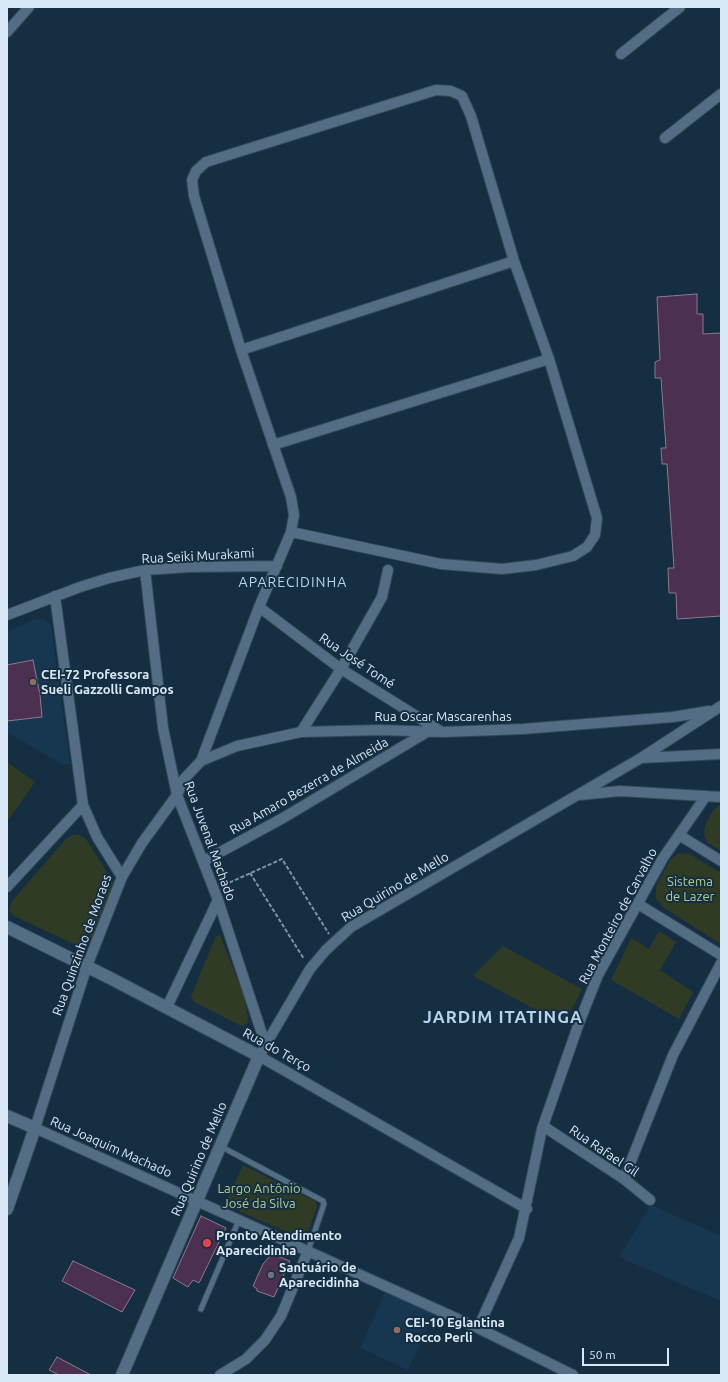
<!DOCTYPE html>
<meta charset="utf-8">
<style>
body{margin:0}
#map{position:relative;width:728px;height:1382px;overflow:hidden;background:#152e42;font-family:Ubuntu,sans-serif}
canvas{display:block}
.frame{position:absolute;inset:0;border:8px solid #d9e8f6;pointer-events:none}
.scale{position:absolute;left:582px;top:1348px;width:87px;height:18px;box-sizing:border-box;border:2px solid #d9e8f6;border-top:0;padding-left:5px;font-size:12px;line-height:14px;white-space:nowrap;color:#d9e8f6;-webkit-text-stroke:3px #152e42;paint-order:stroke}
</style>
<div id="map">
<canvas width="728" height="1382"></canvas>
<div class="frame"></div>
<div class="scale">50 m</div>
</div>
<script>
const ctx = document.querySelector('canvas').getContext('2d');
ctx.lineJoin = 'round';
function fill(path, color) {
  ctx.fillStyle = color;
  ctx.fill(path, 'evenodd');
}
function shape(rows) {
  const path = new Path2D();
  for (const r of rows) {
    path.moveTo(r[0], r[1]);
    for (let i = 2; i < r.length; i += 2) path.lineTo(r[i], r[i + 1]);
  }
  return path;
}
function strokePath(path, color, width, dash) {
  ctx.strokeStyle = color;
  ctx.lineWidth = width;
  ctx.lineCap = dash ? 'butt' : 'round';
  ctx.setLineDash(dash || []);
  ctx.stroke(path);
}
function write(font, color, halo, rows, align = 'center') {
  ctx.font = font + ' Ubuntu,sans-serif';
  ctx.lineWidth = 4;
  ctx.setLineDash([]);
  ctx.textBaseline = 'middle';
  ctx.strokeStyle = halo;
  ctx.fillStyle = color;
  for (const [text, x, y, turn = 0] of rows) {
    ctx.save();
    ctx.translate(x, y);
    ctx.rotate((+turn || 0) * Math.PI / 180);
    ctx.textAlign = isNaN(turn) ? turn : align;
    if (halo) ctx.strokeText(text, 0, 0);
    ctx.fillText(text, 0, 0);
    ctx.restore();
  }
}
const built = shape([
 [35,619,45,619,51,625,70,764,63,765,7,732,7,632],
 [651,1205,721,1236,721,1301,619,1257],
 [386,1290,434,1313,408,1370,360,1348]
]);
const green = shape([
 [7,762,35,782,7,822],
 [721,804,721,851,708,843,704,835,705,826,712,811],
 [74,834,80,835,86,839,113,882,91,940,85,946,76,945,14,916,9,910,12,901,65,840],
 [679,853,690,854,721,873,721,944,664,908,656,899,656,886,670,860],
 [659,931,676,942,660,970,693,992,679,1019,611,980,631,938,649,949],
 [220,935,244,996,248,1018,247,1024,241,1026,194,1002,191,996,216,936],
 [503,946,582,989,564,1025,473,976],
 [243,1165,316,1202,317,1207,305,1240,225,1205]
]);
const building = shape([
 [697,294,697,314,703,314,703,334,721,333,721,616,677,619,676,593,669,593,668,568,674,568,667,464,662,464,661,448,666,448,661,378,655,378,655,362,660,360,657,297,697,294],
 [33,660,40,695,42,717,7,721,7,665,33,660],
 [201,1216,226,1228,199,1283,193,1280,188,1287,173,1278,201,1216],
 [272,1254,290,1261,274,1297,257,1291,257,1289,253,1286,263,1264,272,1254],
 [73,1261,135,1290,122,1312,62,1281,73,1261],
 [57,1357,91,1375,59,1375,49,1370,57,1357]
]);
const path = shape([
 [250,873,304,959],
 [224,885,282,859,329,934]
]);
const service = shape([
 [220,1146,323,1201,324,1204,308,1251],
 [201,1309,239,1220]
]);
const minor = shape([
 [7,32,29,7],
 [621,54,680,7],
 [665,138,721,94],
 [241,350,514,261],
 [273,445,549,359],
 [291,532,441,564,502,569,536,565,573,556,587,547,595,535,597,518,549,359,514,261,471,116,462,96,451,91,436,90,206,162,196,171,192,180,194,196,241,350,291,497,294,515,291,532,259,607,201,761,184,779,177,795,142,843,122,877,87,966,35,1128,478,1328,573,1375],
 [145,570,163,728,177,795,218,900,265,1043],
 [55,596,83,805,97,837,122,877],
 [259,607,341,669,442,732],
 [7,615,80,587,109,578,145,570,190,567,277,566],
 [301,732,341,669,382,597,388,570],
 [641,758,721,754],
 [201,761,237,746,301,732,380,730,443,732,523,729,673,717,709,711],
 [579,795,620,791,721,797],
 [679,835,721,861],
 [204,861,283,818,427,732],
 [7,887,83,805],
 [638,904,721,955],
 [167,1007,218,900],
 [543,1126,624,1179,650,1200],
 [624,1179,673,1055,721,963],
 [527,1209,259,1056,310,969,326,950,351,927,641,758,721,706],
 [478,1328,519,1238,542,1129,579,1023,598,975,663,858,706,796],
 [220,1375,246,1359,265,1340,281,1316,308,1251]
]);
const tertiary = shape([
 [7,927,110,978,259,1056,122,1375],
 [7,1116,35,1128,7,1209]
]);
const markers = [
 [33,682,4,"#8d6e63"],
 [207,1243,5,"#e0444e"],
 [271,1275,4,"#6b7280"],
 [397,1330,4,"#8d6e63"]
];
const streetNames = [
 ["Rua Seiki Murakami",198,556,-3],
 ["Rua José Tomé",357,661,34],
 ["Rua Oscar Mascarenhas",443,717],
 ["Rua Amaro Bezerra de Almeida",309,786,-30],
 ["Rua Juvenal Machado",210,841,70],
 ["Rua Quirino de Mello",395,887,-31],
 ["Rua Monteiro de Carvalho",618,916,-62],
 ["Rua Quinzinho de Moraes",82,945,-70],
 ["Rua do Terço",277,1050,29],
 ["Rua Joaquim Machado",111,1147,24],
 ["Rua Rafael Gil",604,1151,34],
 ["Rua Quirino de Mello",199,1159,-67]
];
const poiNames = [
 ["CEI-72 Professora",41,675],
 ["Sueli Gazzolli Campos",41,690],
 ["Pronto Atendimento",216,1236],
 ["Aparecidinha",216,1251],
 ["Santuário de",279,1268],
 ["Aparecidinha",279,1283],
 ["CEI-10 Eglantina",405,1323],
 ["Rocco Perli",405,1338]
];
const parkNames = [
 ["Sistema",690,882],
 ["de Lazer",690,897],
 ["Largo Antônio",259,1189],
 ["José da Silva",259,1204]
];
const neighbourhoodNames = [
 ["APARECIDINHA",293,582]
];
const districtNames = [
 ["JARDIM ITATINGA",503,1017]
];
fill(built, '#173750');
fill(green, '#303b25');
fill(building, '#4c3051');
strokePath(building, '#8e7791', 1);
strokePath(service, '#344859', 7);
strokePath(minor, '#344859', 12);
strokePath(tertiary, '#344859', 14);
strokePath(path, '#7f93a4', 2, [4, 2]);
strokePath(service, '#526d84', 5);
strokePath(minor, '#526d84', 10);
strokePath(tertiary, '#526d84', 12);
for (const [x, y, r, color] of markers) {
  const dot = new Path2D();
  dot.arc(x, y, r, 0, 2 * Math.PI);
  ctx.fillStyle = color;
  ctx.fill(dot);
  strokePath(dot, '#152e42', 1.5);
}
write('13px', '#d9e8f6', '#152e42', streetNames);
write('bold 13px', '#d9e8f6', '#152e42', poiNames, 'left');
write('13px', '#aece8c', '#152e42', parkNames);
ctx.letterSpacing = '1px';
write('14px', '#b6d4ee', '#152e42', neighbourhoodNames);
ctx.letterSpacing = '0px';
ctx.letterSpacing = '1px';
write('bold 17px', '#b6d4ee', '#152e42', districtNames);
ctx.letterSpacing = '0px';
</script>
